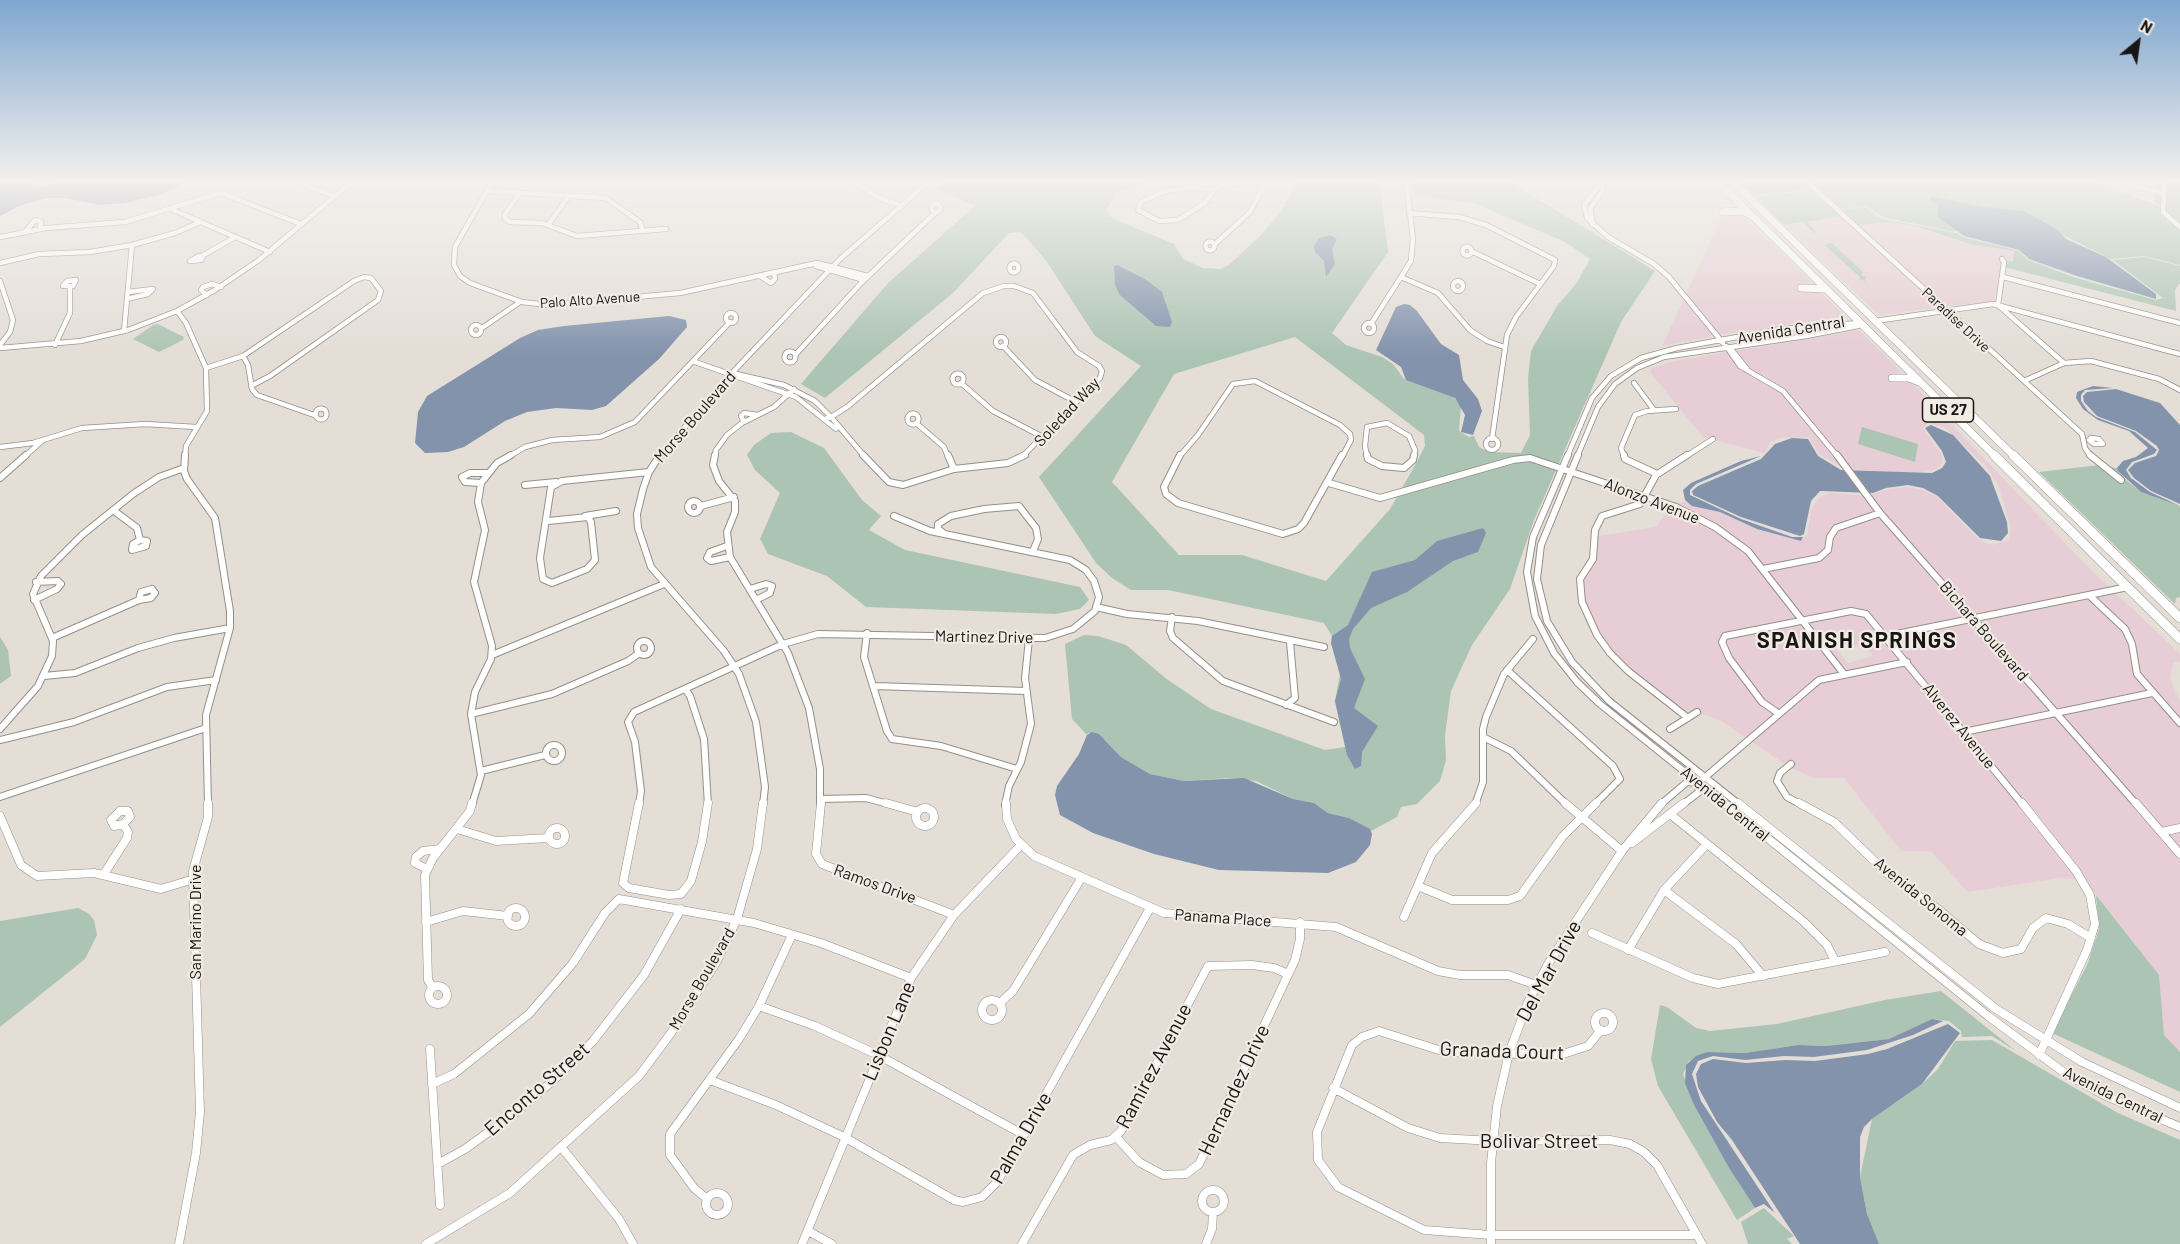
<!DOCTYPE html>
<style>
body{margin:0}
#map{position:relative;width:2180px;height:1244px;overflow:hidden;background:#e4ded7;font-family:Barlow,sans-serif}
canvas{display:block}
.north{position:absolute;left:2108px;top:12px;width:60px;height:60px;-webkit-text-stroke:4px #f1ebe4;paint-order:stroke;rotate:29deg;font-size:16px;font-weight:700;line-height:24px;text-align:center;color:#181614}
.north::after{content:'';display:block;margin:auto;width:21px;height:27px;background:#181614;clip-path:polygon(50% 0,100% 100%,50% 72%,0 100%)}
</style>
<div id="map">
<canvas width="2180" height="1244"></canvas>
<div class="north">N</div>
</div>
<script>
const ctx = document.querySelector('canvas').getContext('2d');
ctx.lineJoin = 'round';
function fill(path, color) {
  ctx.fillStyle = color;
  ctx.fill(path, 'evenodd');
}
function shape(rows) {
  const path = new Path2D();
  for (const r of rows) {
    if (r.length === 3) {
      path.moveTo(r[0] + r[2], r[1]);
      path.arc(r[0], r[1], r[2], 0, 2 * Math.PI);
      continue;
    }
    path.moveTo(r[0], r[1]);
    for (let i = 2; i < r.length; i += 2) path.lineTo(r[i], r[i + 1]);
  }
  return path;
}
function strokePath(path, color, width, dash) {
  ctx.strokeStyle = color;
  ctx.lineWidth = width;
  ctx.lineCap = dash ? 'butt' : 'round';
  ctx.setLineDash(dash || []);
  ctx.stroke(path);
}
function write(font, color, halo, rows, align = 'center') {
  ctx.font = font + ' Barlow,sans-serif';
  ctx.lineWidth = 4.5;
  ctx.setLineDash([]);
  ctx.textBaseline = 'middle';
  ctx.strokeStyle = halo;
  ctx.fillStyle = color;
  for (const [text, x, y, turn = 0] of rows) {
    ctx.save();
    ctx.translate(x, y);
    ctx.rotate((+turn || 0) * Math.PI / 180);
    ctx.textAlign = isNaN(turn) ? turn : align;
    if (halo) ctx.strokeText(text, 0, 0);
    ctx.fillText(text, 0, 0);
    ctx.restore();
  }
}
const commercial = shape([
 [1723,213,1741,213,1812,282,1798,286,1799,289,1818,289,1845,316,1719,335,1686,294],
 [1848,215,1858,225,1891,222,1915,226,1970,244,2013,251,2014,258,2004,267,1993,301,1879,315,1784,225],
 [1684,299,1714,336,1662,346],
 [1859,330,1901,372,1889,376,1890,380,1909,380,2085,564,2180,654,2180,662,2173,662,2170,679,2180,701,2180,1052,2164,1035,2159,975,2085,880,2060,878,1968,892,1931,851,1901,851,1844,778,1814,778,1789,767,1721,721,1706,715,1675,709,1631,675,1600,644,1583,614,1576,587,1579,574,1592,555,1592,537,1656,527,1673,503,1686,502,1720,512,1757,529,1801,541,1807,535,1812,507,1820,497,1831,493,1869,496,1888,489,1908,487,1923,490,1937,497,1979,540,1992,545,2009,540,2011,528,1999,487,1985,465,1944,427,1929,423,1923,428,1941,454,1943,462,1935,470,1913,473,1846,469,1820,455,1809,437,1779,438,1770,442,1765,453,1703,437,1650,372,1652,368,1674,361],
 [1843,644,1866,648,1873,656,1848,663,1835,647]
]);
const green = shape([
 [947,180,1156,180,1117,193,1106,210,1112,218,1174,244,1183,259,1203,268,1221,269,1230,264,1265,231,1284,206,1298,180,1379,180,1388,252,1332,333,1346,345,1382,357,1393,364,1404,379,1453,397,1461,406,1459,431,1469,437,1474,436,1479,447,1489,452,1521,453,1530,435,1528,379,1531,351,1557,306,1576,284,1590,259,1565,242,1471,202,1415,197,1412,180,1507,180,1655,271,1621,322,1534,520,1510,589,1472,645,1451,691,1445,735,1446,760,1440,781,1417,804,1401,807,1397,817,1371,831,1349,818,1328,813,1314,803,1293,799,1256,781,1230,778,1184,781,1150,774,1121,757,1105,740,1088,733,1087,735,1072,719,1065,644,1084,635,1098,636,1126,645,1168,680,1211,709,1325,750,1345,747,1335,701,1340,673,1331,643,1332,636,1324,623,1168,590,1131,590,1112,578,1096,563,1039,477,1141,366,1095,336,1045,259,1021,232,1009,233,953,293,825,398,801,384,888,283,975,206,937,189],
 [1295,337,1424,435,1425,446,1414,467,1390,509,1326,581,1242,555,1179,555,1112,482,1174,374],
 [1738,180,1801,180,1811,189,1753,196],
 [1809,180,2091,180,2158,206,2167,221,2180,229,2180,265,2144,256,2111,259,2045,226,1959,227,1955,232,1883,217,1866,206,1841,209],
 [2155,180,2180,180,2180,228,2168,220,2159,205,2155,203],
 [1812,190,1841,210,1865,207,1882,219,1957,233,1963,237,2019,251,2028,260,2076,278,2156,300,2163,298,2113,260,2145,257,2180,266,2180,283,2175,290,2176,311,2004,267,2002,261,2013,261,2014,251,1970,244,1915,226,1891,222,1858,225,1848,215,1807,222,1817,232,1814,233,1803,222,1784,225,1755,197],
 [1832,243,1863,272,1861,275,1866,277,1865,281,1859,279,1860,277,1824,245],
 [158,324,184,337,183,340,159,352,133,339,153,325],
 [1862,427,1918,444,1915,462,1858,444],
 [791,432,824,448,862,500,881,516,869,530,905,550,1080,587,1089,600,1080,609,1056,614,866,607,827,576,768,554,760,539,780,493,755,470,747,455,754,445,771,433],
 [2108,464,2109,467,2117,468,2126,480,2141,492,2180,506,2180,597,2176,598,2175,604,2039,472],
 [0,637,8,650,11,676,0,684],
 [2096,895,2159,975,2164,1035,2180,1052,2180,1092,2052,1033,2087,965,2099,929],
 [78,908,88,913,94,920,97,935,85,959,0,1027,0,921],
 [1941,991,2016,1051,1992,1036,1962,1037,1961,1031,1949,1021,1932,1019,1889,1039,1826,1046,1798,1045,1745,1053,1707,1052,1689,1061,1683,1074,1694,1105,1729,1168,1755,1208,1737,1220,1658,1086,1651,1059,1660,1005,1667,1007,1696,1028,1710,1031,1777,1024,1885,1000],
 [1992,1040,2118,1113,2180,1140,2180,1244,1878,1244,1867,1214,1860,1177,1872,1119,1922,1084,1938,1069,1955,1041],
 [1764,1208,1794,1236,1787,1239,1792,1244,1748,1244,1741,1222]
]);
const water = shape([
 [0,180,19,180,36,187,72,180,194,180,158,195,126,203,99,205,66,198,46,198,19,206,0,216],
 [1932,196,1981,207,2024,211,2058,230,2066,239,2106,257,2156,294,2156,299,2077,276,2029,259,2019,250,1964,236,1938,217,1938,206,1929,199],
 [1330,235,1337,239,1332,249,1335,264,1326,277,1324,261,1315,252,1314,246,1319,238],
 [1117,265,1145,279,1162,292,1172,322,1170,327,1156,326,1120,295,1115,285,1114,266],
 [1404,304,1410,305,1417,311,1441,344,1459,355,1463,380,1478,399,1482,411,1473,435,1461,432,1465,415,1455,398,1406,380,1401,367,1376,350,1396,307],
 [669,316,686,320,687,327,659,359,606,406,592,410,556,408,527,412,505,421,464,447,448,452,425,453,415,443,418,412,427,396,520,338,538,330,564,326],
 [2093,386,2113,388,2085,390,2081,395,2081,401,2088,411,2096,417,2135,432,2157,450,2154,454,2132,462,2126,470,2131,478,2150,492,2180,506,2141,492,2118,471,2117,468,2123,461,2136,457,2148,448,2129,431,2098,420,2083,409,2076,398,2077,392],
 [2116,389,2160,403,2180,425,2180,504,2151,491,2134,478,2128,470,2135,463,2156,456,2159,450,2157,446,2136,431,2097,416,2084,402,2083,396,2087,392],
 [1931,425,1953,435,1990,476,2007,522,2008,533,2001,541,1980,538,1938,496,1923,488,1908,485,1886,488,1873,493,1820,491,1811,501,1804,534,1800,536,1741,517,1693,495,1692,491,1698,486,1761,459,1775,444,1792,438,1808,439,1818,456,1841,470,1932,473,1942,468,1946,462,1942,451,1925,428],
 [1761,456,1696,484,1690,490,1690,495,1741,519,1792,537,1803,537,1801,541,1757,529,1720,512,1692,506,1685,500,1683,490,1691,483,1741,461],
 [1483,528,1486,533,1478,552,1453,561,1407,592,1371,608,1353,629,1349,639,1350,648,1365,679,1354,708,1378,726,1362,752,1361,766,1355,769,1347,755,1335,701,1341,679,1331,643,1332,636,1348,625,1372,572,1415,560,1437,541],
 [1092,732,1099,734,1121,757,1150,774,1184,781,1244,778,1293,799,1314,803,1328,813,1349,818,1370,829,1372,834,1370,845,1356,862,1328,873,1219,870,1154,854,1093,833,1060,815,1055,795,1057,786,1079,754,1087,735],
 [1932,1019,1943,1021,1913,1035,1867,1050,1814,1057,1784,1056,1745,1060,1713,1056,1698,1061,1692,1074,1701,1101,1775,1213,1764,1204,1755,1208,1729,1168,1694,1105,1685,1083,1686,1065,1696,1056,1707,1052,1745,1053,1798,1045,1826,1046,1889,1039],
 [1948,1024,1960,1033,1922,1084,1872,1119,1864,1127,1860,1137,1860,1177,1867,1214,1879,1244,1800,1244,1732,1140,1717,1122,1698,1087,1696,1074,1701,1064,1713,1059,1746,1063,1785,1060,1815,1061,1868,1054,1887,1049]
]);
const minorFar2 = shape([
 [292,180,333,196],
 [493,180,455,247,454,265,460,276,470,283,522,302,548,305,680,293,817,263,868,276],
 [726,180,765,180],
 [851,180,879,198,902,206],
 [1598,180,1598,187,1584,205,1587,218,1608,237,1654,264,1669,277,1723,343],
 [1805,180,2082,434,2085,448,2091,457],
 [2117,180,2163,194],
 [2165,180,2163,212,2180,227],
 [1192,187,1214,190,1205,203,1178,220,1159,221,1138,210,1141,202,1165,191,1192,187],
 [1214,190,1221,185,1276,180],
 [489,191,606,198,641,223,642,230],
 [520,193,505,214,505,218,510,222,542,223,577,236,666,229],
 [936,208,4.5],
 [173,210,270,252],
 [1409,213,1459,217,1486,225,1555,260,1554,266,1516,317,1507,335,1492,439],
 [548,225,569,196],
 [1593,225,1590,209,1602,191,1603,180],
 [25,232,35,220,41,222,40,229],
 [0,237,46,228,125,222,221,193,301,224],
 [1210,246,4.5],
 [1215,244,1250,212,1266,182],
 [1467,251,4.5],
 [1473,252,1540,284],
 [199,256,203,257,201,260,190,261,199,256],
 [202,256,235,237],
 [0,263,39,254,90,252,132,245,175,233,200,222],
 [1014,268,4.5],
 [816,266,864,280],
 [760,276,771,283,775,279,774,272],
 [1401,277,1438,293,1470,330,1487,341,1504,347],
 [2003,277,2180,323],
 [76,280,73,286,63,286,67,281,76,280],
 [0,281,13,320,10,332,0,345],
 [1458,286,5],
 [207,295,201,290,203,287,212,284,221,287],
 [127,299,148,294,153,289,128,292],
 [1998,305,2004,262,2002,259],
 [1999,306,2064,363],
 [177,311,186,323,206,368,207,411,186,446,185,457],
 [731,318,5],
 [1875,321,1993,304,2180,354],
 [1369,328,5],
 [1371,324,1411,261,1413,239,1406,180],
 [476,330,5],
 [482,328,520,302],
 [124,331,132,245],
 [1001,342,5],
 [55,345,70,313,70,287],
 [1003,346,1035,380,1076,402],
 [1726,346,1740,366,1783,391,1838,457],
 [0,348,81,341,128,330,177,311,215,290,259,260,354,180],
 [1731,349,1747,369],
 [790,357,5.5],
 [796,354,862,282,936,212],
 [243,356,248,365,252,389,257,395,314,415],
 [695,362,796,397,836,429],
 [206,368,243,356,354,281,364,277,371,278,381,291,378,300,270,376,251,386],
 [732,373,784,385,815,401,831,417],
 [958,379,5.5],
 [2024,381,2064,363,2091,361,2159,379,2180,390],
 [961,383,993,411,1043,437],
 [1634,383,1654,410],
 [321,414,5.5],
 [913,419,5.5],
 [831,417,865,457],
 [831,417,847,407,983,293,1004,286,1014,286,1033,293,1077,352,1099,366,1102,371,1100,378,1022,457],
 [825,419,831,417],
 [744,422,741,416,744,413,758,415],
 [916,423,944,447,948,457],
 [2091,438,2099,439,2103,444,2094,444,2089,440,2091,438],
 [1492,444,6],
 [0,447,33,443,82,428,145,424,196,427],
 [24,457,42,441],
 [508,457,525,447,552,440,600,437,635,422,730,322],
 [659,457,732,373,840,259,931,180],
 [715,457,716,450,727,435,742,423,774,407,794,389],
 [1179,457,1198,435,1233,384,1255,381,1340,425,1350,434,1351,440,1342,457],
 [1367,457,1365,446,1367,427,1387,423,1409,436,1415,450,1414,457],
 [1567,457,1592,398,1611,376,1641,358,1677,348,1781,329,1859,323],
 [1577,457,1598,407,1615,384,1637,368,1664,357,1806,336,1858,326,1860,323],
 [1624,457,1621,448,1635,415,1647,411,1676,409],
 [1685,457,1713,439]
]);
const minorFar1 = shape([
 [185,455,184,471,187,479,215,518,230,611,230,628,206,715,208,805],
 [660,455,649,472,643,489,637,514,638,528,651,567,724,651,739,674,756,722,765,787,763,805],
 [715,455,713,465,719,481,735,501,735,512,727,532,730,557,788,653,809,708,820,769,820,805],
 [863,455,889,482,903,485,954,469,1008,463,1025,455],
 [948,455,954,469],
 [1180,455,1164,487,1166,494,1178,503,1283,534,1298,529,1304,523,1342,455],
 [1367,455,1368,459,1382,466,1404,468,1413,460,1414,455],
 [1568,455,1533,537,1527,572,1535,616,1554,653,1577,682,1600,704,1726,805],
 [1578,455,1541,545,1537,579,1547,621,1572,662,1609,701,1740,805],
 [1624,455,1625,459,1657,474],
 [1687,455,1656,475,1640,504,1602,516,1595,530,1593,559,1580,579,1582,602,1597,635,1610,653,1628,671,1688,718],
 [1837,455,1880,513,2137,805],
 [2090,455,2121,480],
 [0,478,26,455],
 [481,483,465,482,462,477,470,473,486,473],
 [1329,483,1380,498,1513,460,1530,458,1676,507,1715,527,1748,551,1844,674],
 [525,485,556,482],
 [694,507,6],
 [701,506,734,497],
 [113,510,137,528,140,540],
 [585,516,616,511],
 [548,521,588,517,591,522,595,560,587,569,552,583,543,579,540,558,551,487,562,481,649,472],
 [942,532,938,529,938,524,951,516,984,509,1019,506,1036,528,1038,539,1033,551],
 [140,540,147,541,146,546,132,550,133,544,140,540],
 [727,546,710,552,707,558,711,561,730,557],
 [1763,569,1819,558,1828,550,1830,537,1836,528,1880,513],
 [152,589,155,593,151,598,139,600,141,592,152,589],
 [750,589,766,584,772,586,770,593,756,600],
 [2090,596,2125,629,2132,644,2137,674,2180,723],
 [34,600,57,589,61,584,58,581,36,582],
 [1096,607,1127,614,1198,621,1324,647],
 [1172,617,1170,631,1173,638,1223,681,1334,722],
 [867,633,864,657,887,731,892,739,941,746,1017,769],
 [1887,636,2128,587],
 [52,638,139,600],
 [644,648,7],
 [492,655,664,584],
 [1507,670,1613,766,1620,779,1594,805],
 [44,676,75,673,138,648,174,638,230,628],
 [874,686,1026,691],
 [685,689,690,696,704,739,708,805],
 [1286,705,1295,698,1290,642],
 [1778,713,1762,702,1729,658,1722,642,1725,636,1851,611,1866,614,2023,805],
 [471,714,552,694,628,661,638,654],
 [0,729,38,686,52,656,53,641,33,594,41,576,82,535,133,494,159,477,184,468],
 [1670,729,1697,712],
 [1964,732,2152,693],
 [1483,737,1511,751,1567,805],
 [0,740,74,722,167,687,216,680],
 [554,753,8],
 [1791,764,1780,773,1777,781,1787,797,1802,805],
 [481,771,545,755],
 [1703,779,1819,680,1907,662],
 [0,797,206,728],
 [821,799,866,798,892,805],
 [472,805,481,775,471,714,475,692,491,659,492,646,474,582,485,530,478,502,481,483,497,463,511,455],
 [639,805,641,791,635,742,628,722,634,712,783,644,818,634,1045,638,1073,629,1095,611,1099,597,1094,581,1086,570,1070,560,930,531,894,516],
 [1005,805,1009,786,1021,762,1031,724,1025,678,1029,639],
 [1475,805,1483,782,1483,729,1486,717,1504,674,1533,639],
 [1660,805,1687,782,1698,783],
 [1682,805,1699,792,1698,783]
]);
const minor = shape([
 [639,803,623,883,629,888,669,895,681,894,691,881,702,842,708,803],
 [821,803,816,854,822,864,954,915],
 [886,803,918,812],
 [1006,803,1007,819,1016,839,1034,856,1164,913,1336,927,1438,971,1460,975,1508,975,1536,985],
 [1565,803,1622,851],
 [1724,803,1988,1016,2066,1074,2106,1096,2180,1127],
 [1738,803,1996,1009,2082,1062,2180,1108],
 [1799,803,1834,822,1892,878,1938,909,1979,944,2003,953,2021,949,2033,928,2046,918,2068,924,2091,938],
 [2022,803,2076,871,2090,895,2095,924,2087,950,2039,1055],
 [2136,803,2180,854],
 [925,817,9],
 [120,811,128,811,130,817,123,824,114,826,111,820,120,811],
 [1670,814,1803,921,1827,945,1835,961],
 [0,816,21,865,37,876,94,873,161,889,194,879],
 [557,836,8],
 [457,829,496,841,548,838],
 [2162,832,2180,828],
 [1632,843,1684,803],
 [427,869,415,863,416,857,423,851,440,849],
 [104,874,127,838,128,832,123,824],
 [1418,886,1452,900,1508,900,1520,896,1563,836,1596,803],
 [1664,890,1736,944,1763,976],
 [516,917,9],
 [1404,917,1432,853,1476,803],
 [426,922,463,911,508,916],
 [1592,933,1693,978,1718,984,1885,952],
 [1628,950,1664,890,1707,844],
 [438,995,9],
 [433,988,428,980,425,875,433,858,470,811,472,803],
 [992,1010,10],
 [1000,1003,1013,991,1082,877],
 [759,1006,815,1026,878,1055,1024,1135],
 [1604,1022,9],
 [1601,1030,1588,1046,1560,1055,1445,1052,1379,1031,1362,1037,1352,1045,1317,1132,1318,1160,1338,1187,1424,1230,1491,1235,1697,1235],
 [430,1049,440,1205],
 [710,1080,776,1105,844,1137,954,1200,963,1202,982,1197,997,1182,1150,908],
 [432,1084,454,1074,529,1014,573,963,605,913,619,899,754,923,821,943,911,978],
 [1333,1088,1408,1128,1440,1138,1493,1141,1610,1140,1630,1144,1644,1152,1657,1165,1702,1244],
 [1117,1138,1139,1162,1163,1175,1186,1174,1199,1164,1295,960,1300,939,1300,922],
 [562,1148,619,1219,633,1244],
 [438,1164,465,1149,515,1113,555,1079,593,1041,644,975,681,909],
 [1213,1201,11],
 [717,1204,11],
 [707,1199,694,1188,670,1155,670,1134,739,1039,759,1006,792,935],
 [808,1231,832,1244],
 [179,1244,196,1153,200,1112,193,871,208,817,208,803],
 [426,1244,510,1193,639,1076,671,1033,717,961,737,919,757,849,763,803],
 [802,1244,911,978,954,915,1021,845],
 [1022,1244,1073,1155,1090,1145,1111,1140,1121,1131,1208,966,1252,965,1274,968,1288,974],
 [1206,1244,1212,1229,1213,1213],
 [1491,1244,1491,1163,1497,1106,1509,1053,1528,1002,1548,964,1622,851,1662,803]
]);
const highwayFar1 = shape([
 [1716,180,1996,457],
 [1731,180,2015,457],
 [1723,212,1740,211,1750,214],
 [1801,288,1825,289],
 [1892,378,1909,378,1919,382]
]);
const highway = shape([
 [1994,455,2180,639],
 [2013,455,2180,618]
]);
const farStreetnames = [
 ["Palo Alto Avenue",590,300,-4],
 ["Paradise Drive",1956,320,43]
];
const shields = [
 [1948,410,51]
];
const shieldNames = [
 ["US 27",1948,410]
];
const streetNames = [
 ["Avenida Central",1791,330,-9],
 ["Soledad Way",1067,412,-47],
 ["Morse Boulevard",695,417,-49],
 ["Alonzo Avenue",1652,501,21],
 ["Bichara Boulevard",1984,631,49],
 ["Martinez Drive",984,637,1],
 ["Alverez Avenue",1959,726,51],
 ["Avenida Central",1725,804,39],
 ["Ramos Drive",875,884,20],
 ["Avenida Sonoma",1921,897,39],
 ["Panama Place",1223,918,4],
 ["San Marino Drive",196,922,-90],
 ["Morse Boulevard",702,979,-60],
 ["Avenida Central",2113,1095,26]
];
const nearStreetnames = [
 ["Del Mar Drive",1549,971,-61],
 ["Lisbon Lane",889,1031,-67],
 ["Granada Court",1502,1051,2],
 ["Ramirez Avenue",1154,1066,-62],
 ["Enconto Street",537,1089,-41],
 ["Hernandez Drive",1234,1090,-65],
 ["Palma Drive",1021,1138,-60],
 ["Bolivar Street",1539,1141]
];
const districtNames = [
 ["SPANISH SPRINGS",1857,641]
];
fill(commercial, '#e6cdd6');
fill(green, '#acc4b3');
fill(water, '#8393ac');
strokePath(minorFar2, '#958f89', 6);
strokePath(minorFar1, '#958f89', 8);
strokePath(minor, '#958f89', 9);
strokePath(highwayFar1, '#958f89', 8);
strokePath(highway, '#958f89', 10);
strokePath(minorFar2, '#fff', 4.5);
strokePath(minorFar1, '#fff', 6);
strokePath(minor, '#fff', 8);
strokePath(highwayFar1, '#fff', 7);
strokePath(highway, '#fff', 9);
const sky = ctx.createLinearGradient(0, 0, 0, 355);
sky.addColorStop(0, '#7fa7d0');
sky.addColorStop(0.51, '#f3f0ed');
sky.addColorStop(1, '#f3f0ed00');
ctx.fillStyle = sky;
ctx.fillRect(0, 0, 2180, 355);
write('14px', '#181614', '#f1ebe4', farStreetnames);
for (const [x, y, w] of shields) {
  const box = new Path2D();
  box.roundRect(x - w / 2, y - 12, w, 24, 4.5);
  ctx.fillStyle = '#f1ebe4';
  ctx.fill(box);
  strokePath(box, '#181614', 1.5);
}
write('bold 15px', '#181614', null, shieldNames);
write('16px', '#181614', '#f1ebe4', streetNames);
write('20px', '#181614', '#f1ebe4', nearStreetnames);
ctx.letterSpacing = '1.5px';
write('bold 22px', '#181614', '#f1ebe4', districtNames);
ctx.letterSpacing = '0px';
</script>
